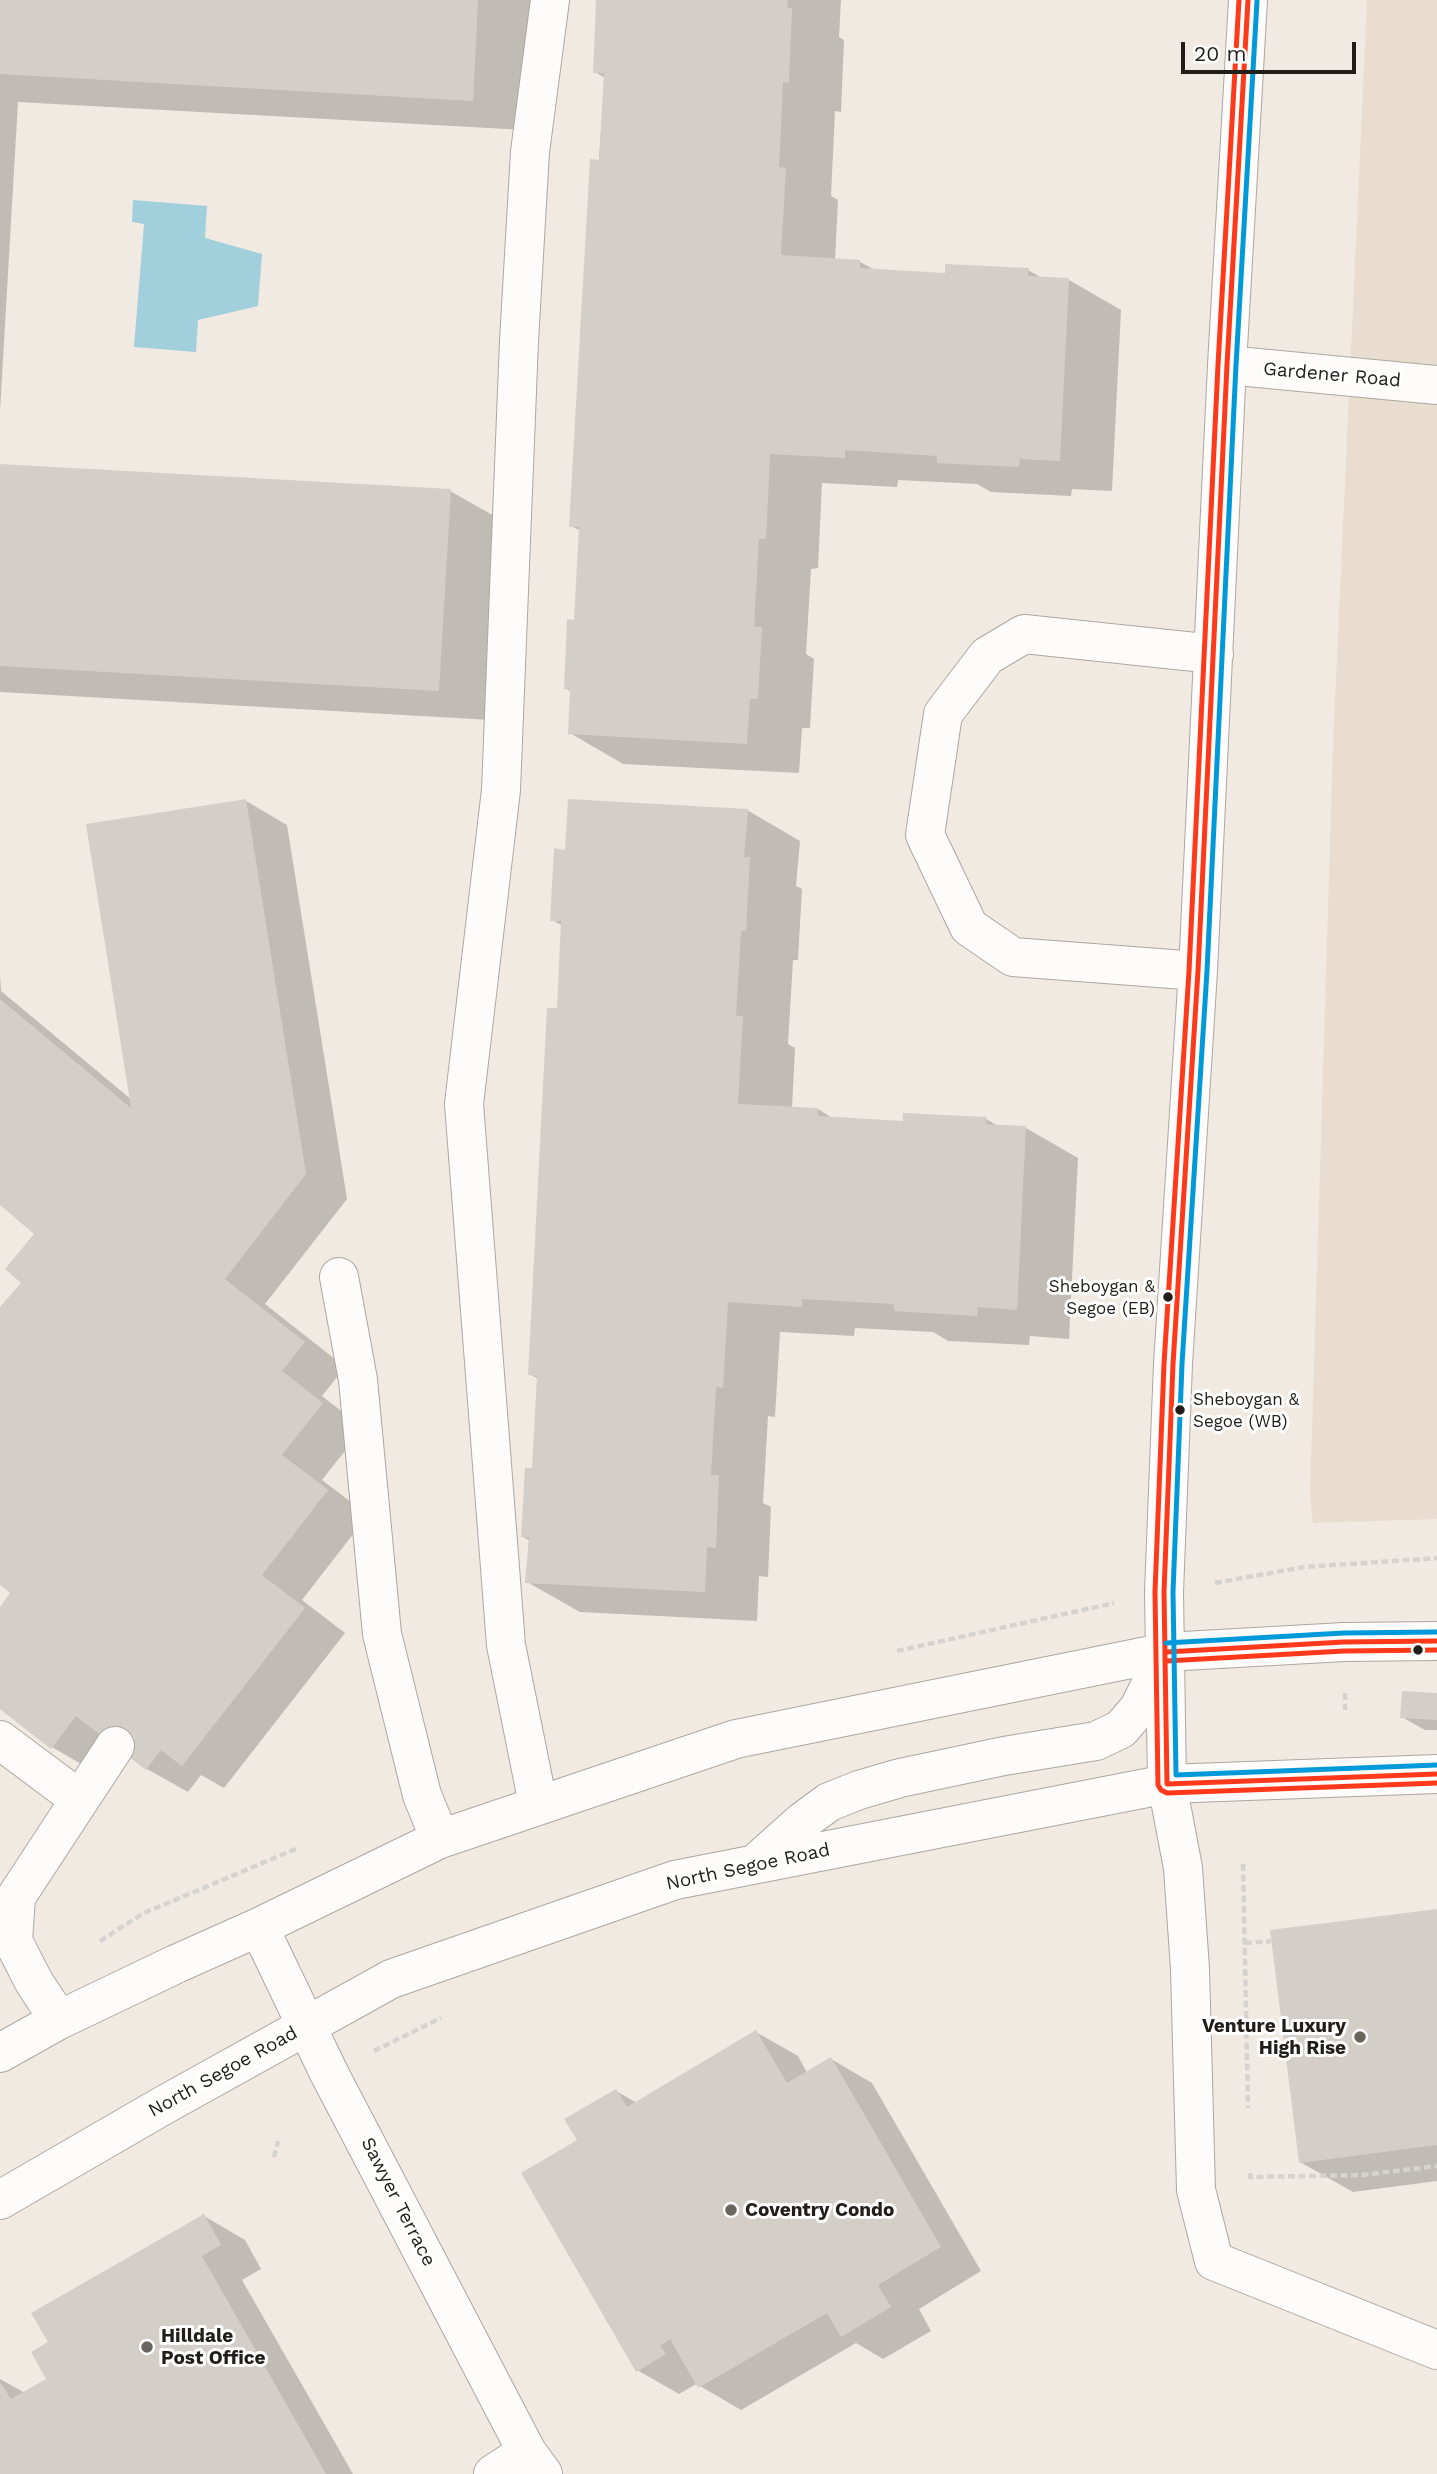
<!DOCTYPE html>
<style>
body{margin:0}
#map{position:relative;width:1437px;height:2474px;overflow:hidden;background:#f1eae2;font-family:"Work Sans",sans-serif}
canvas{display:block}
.scale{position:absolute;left:1181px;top:42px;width:175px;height:32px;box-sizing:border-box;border:4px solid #211d18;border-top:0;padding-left:9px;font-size:21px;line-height:24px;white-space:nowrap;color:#211d18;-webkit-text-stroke:5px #fff;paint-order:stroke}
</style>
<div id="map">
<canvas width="1437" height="2474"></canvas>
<div class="scale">20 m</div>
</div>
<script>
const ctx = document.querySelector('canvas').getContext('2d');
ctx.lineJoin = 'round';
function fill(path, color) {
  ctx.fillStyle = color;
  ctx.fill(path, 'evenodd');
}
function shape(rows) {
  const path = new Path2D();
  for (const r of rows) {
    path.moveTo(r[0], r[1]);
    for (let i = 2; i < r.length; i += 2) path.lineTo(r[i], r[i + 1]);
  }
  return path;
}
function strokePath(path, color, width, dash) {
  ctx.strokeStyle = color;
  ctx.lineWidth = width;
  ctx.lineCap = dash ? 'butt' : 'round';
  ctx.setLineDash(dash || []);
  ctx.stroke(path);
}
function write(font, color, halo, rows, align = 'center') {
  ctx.font = font + ' "Work Sans",sans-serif';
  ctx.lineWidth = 6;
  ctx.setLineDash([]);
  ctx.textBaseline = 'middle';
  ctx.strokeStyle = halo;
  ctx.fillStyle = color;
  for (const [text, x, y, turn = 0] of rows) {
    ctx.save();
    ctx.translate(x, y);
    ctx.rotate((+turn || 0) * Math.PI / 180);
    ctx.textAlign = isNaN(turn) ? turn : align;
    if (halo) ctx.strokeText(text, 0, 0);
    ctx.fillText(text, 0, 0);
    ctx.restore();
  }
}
const commercial = shape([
 [1367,0,1437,0,1437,1519,1313,1523,1310,1495,1333,745]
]);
const water = shape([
 [133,200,207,206,205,238,262,254,258,306,198,320,196,352,134,347,144,224,132,222]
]);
const shadow = shape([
 [0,0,532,0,525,130,18,102,0,411],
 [610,0,841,0,839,37,844,40,841,112,835,111,831,196,838,200,835,260,860,262,875,270,947,274,1028,270,1042,278,1069,280,1121,310,1112,491,1072,489,1071,496,991,492,977,484,898,480,897,487,822,483,818,568,811,569,806,654,814,659,810,728,802,728,799,773,623,764,570,733,572,692,565,688,575,621,581,531,571,526,605,78,595,72],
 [0,466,450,491,503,521,491,720,0,692],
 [246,801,287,825,347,1199,265,1304,345,1367,322,1396,363,1428,322,1480,368,1515,302,1600,345,1633,224,1788,201,1775,188,1792,147,1769,115,1744,93,1771,52,1747,0,1706,0,1609,13,1593,0,1583,0,1310,23,1282,37,1233,0,1202,0,976,1,991,132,1100],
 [747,810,800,841,796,886,802,889,798,960,793,960,788,1044,795,1048,792,1108,818,1109,834,1119,905,1122,986,1119,1000,1127,1026,1128,1078,1158,1069,1339,1030,1336,1029,1345,948,1341,933,1332,855,1328,854,1336,780,1332,775,1417,768,1416,763,1503,771,1507,768,1577,759,1576,757,1621,580,1612,527,1582,530,1541,522,1536,534,1469,539,1379,529,1374,558,1010,563,926,552,920,566,852],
 [1437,1695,1437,1730,1425,1730,1402,1717],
 [1437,1911,1437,2181,1353,2192,1300,2162],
 [756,2032,798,2056,807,2073,831,2059,872,2083,981,2271,919,2309,931,2331,883,2359,856,2343,741,2410,700,2386,698,2383,679,2394,637,2370,580,2140,616,2091,637,2103],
 [204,2216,245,2240,261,2269,242,2280,353,2474,0,2474,0,2379,25,2393,49,2380,50,2342]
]);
const building = shape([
 [0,0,478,0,473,101,0,74],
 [596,0,788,0,787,8,792,8,789,83,783,82,779,167,786,168,781,255,860,260,860,268,945,273,945,264,1029,268,1028,276,1069,278,1060,461,1020,459,1019,467,937,463,937,456,845,450,845,458,770,454,766,539,759,539,754,627,762,627,758,699,750,699,747,744,568,734,570,689,564,689,567,619,574,620,579,527,569,527,590,159,599,160,604,73,593,73],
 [0,464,451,489,439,691,0,666],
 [246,799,306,1174,225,1279,305,1342,282,1371,323,1403,282,1455,328,1490,262,1575,305,1608,182,1766,161,1750,146,1770,76,1716,51,1749,0,1709,0,1607,10,1593,0,1585,0,1307,21,1283,5,1269,34,1234,0,1205,0,999,131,1108,86,824],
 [568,799,748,809,744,857,750,857,746,931,741,931,736,1016,743,1016,738,1104,818,1108,818,1116,903,1121,903,1113,987,1117,986,1124,1026,1126,1017,1310,978,1307,977,1316,894,1311,894,1304,802,1299,802,1307,728,1302,723,1388,716,1387,711,1475,719,1475,716,1548,707,1547,705,1592,525,1583,529,1537,521,1537,525,1468,532,1468,537,1376,528,1375,547,1008,557,1008,561,921,550,921,554,848,565,850],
 [1402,1691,1437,1693,1437,1720,1400,1718],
 [1437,1909,1437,2145,1299,2163,1270,1930],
 [756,2030,787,2083,831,2057,941,2247,878,2285,891,2307,841,2337,827,2313,698,2388,670,2339,660,2346,666,2354,636,2372,521,2173,577,2140,564,2119,616,2089,627,2107],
 [204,2214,221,2245,202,2256,326,2474,0,2474,0,2382,11,2399,46,2379,31,2352,48,2342,31,2313]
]);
const path = shape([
 [1215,1583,1304,1567,1437,1558],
 [897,1651,1114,1603],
 [1345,1693,1345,1710],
 [1243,1864,1248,2108],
 [100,1941,144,1913,298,1848],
 [1245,1943,1271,1941],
 [374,2051,441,2018],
 [274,2157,278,2141],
 [1250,2173,1250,2177,1362,2175,1437,2166]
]);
const minor = shape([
 [1248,0,1227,365,1198,971,1173,1364,1164,1592,1167,1784,1183,1868,1190,1969,1196,2190,1214,2261,1437,2350],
 [1227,365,1437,385],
 [1198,971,1013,957,969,927,925,835,943,714,987,656,1024,634,1214,654],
 [339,1277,358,1380,382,1634,422,1795,440,1839],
 [0,1740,79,1799],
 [538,1804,506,1645,464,1104,501,790,519,341,530,152,550,0],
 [755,1864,803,1821,829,1802,859,1790,900,1778,1004,1756,1096,1741,1121,1729,1139,1708,1162,1661],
 [259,1927,329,2073,527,2452,543,2474],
 [59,2020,34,1982,13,1941,16,1897,115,1746],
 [0,2053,59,2020,176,1964,259,1927,440,1839,736,1739,1166,1652,1344,1642,1437,1641],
 [0,2200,164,2105,391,1979,675,1880,1167,1784,1437,1774],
 [493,2474,527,2452]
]);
const bus1 = shape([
 [1248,0,1227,365,1198,971,1173,1364,1164,1592,1167,1784,1437,1774],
 [1166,1652,1344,1642,1437,1641]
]);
const bus2 = shape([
 [1239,0,1218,365,1189,971,1164,1364,1155,1592,1158,1785,1161,1790,1167,1793,1437,1783],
 [1166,1661,1344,1651,1437,1650]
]);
const bus3 = shape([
 [1257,1,1236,365,1207,971,1182,1364,1173,1592,1176,1775,1437,1765],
 [1166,1643,1344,1633,1437,1632]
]);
const markers = [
 [1168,1297,6,"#211d18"],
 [1180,1410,6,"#211d18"],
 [1418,1650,6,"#211d18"],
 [1360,2037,7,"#6a655f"],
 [731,2210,7,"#6a655f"],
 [147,2347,7,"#6a655f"]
];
const busNames = [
 ["Sheboygan &",1155,1287],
 ["Segoe (EB)",1155,1309],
 ["Sheboygan &",1193,1400,"left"],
 ["Segoe (WB)",1193,1422,"left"]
];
const streetNames = [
 ["Gardener Road",1332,375,5],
 ["North Segoe Road",748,1867,-12],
 ["North Segoe Road",223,2072,-29],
 ["Sawyer Terrace",398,2202,63]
];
const poiNames = [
 ["Venture Luxury",1346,2026,"right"],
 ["High Rise",1346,2048,"right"],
 ["Coventry Condo",745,2210],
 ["Hilldale",161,2336],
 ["Post Office",161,2358]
];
fill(commercial, '#e8ddcf');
fill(water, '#a1cfdc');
fill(shadow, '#0003');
fill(building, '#d4cec8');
strokePath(minor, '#aca7a1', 40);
strokePath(path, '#d5d3d0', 4.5, [7, 3.5]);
strokePath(minor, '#fdfcfb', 38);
strokePath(bus1, '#ff391a', 5);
strokePath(bus2, '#ff391a', 5);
strokePath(bus3, '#009ada', 5);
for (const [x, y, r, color] of markers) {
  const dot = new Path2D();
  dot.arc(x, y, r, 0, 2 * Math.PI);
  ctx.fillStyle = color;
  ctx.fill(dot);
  strokePath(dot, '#fff', 2.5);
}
write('17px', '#211d18', '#fff', busNames, 'right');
write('19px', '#211d18', '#fff', streetNames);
write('bold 19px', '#211d18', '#fff', poiNames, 'left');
</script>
